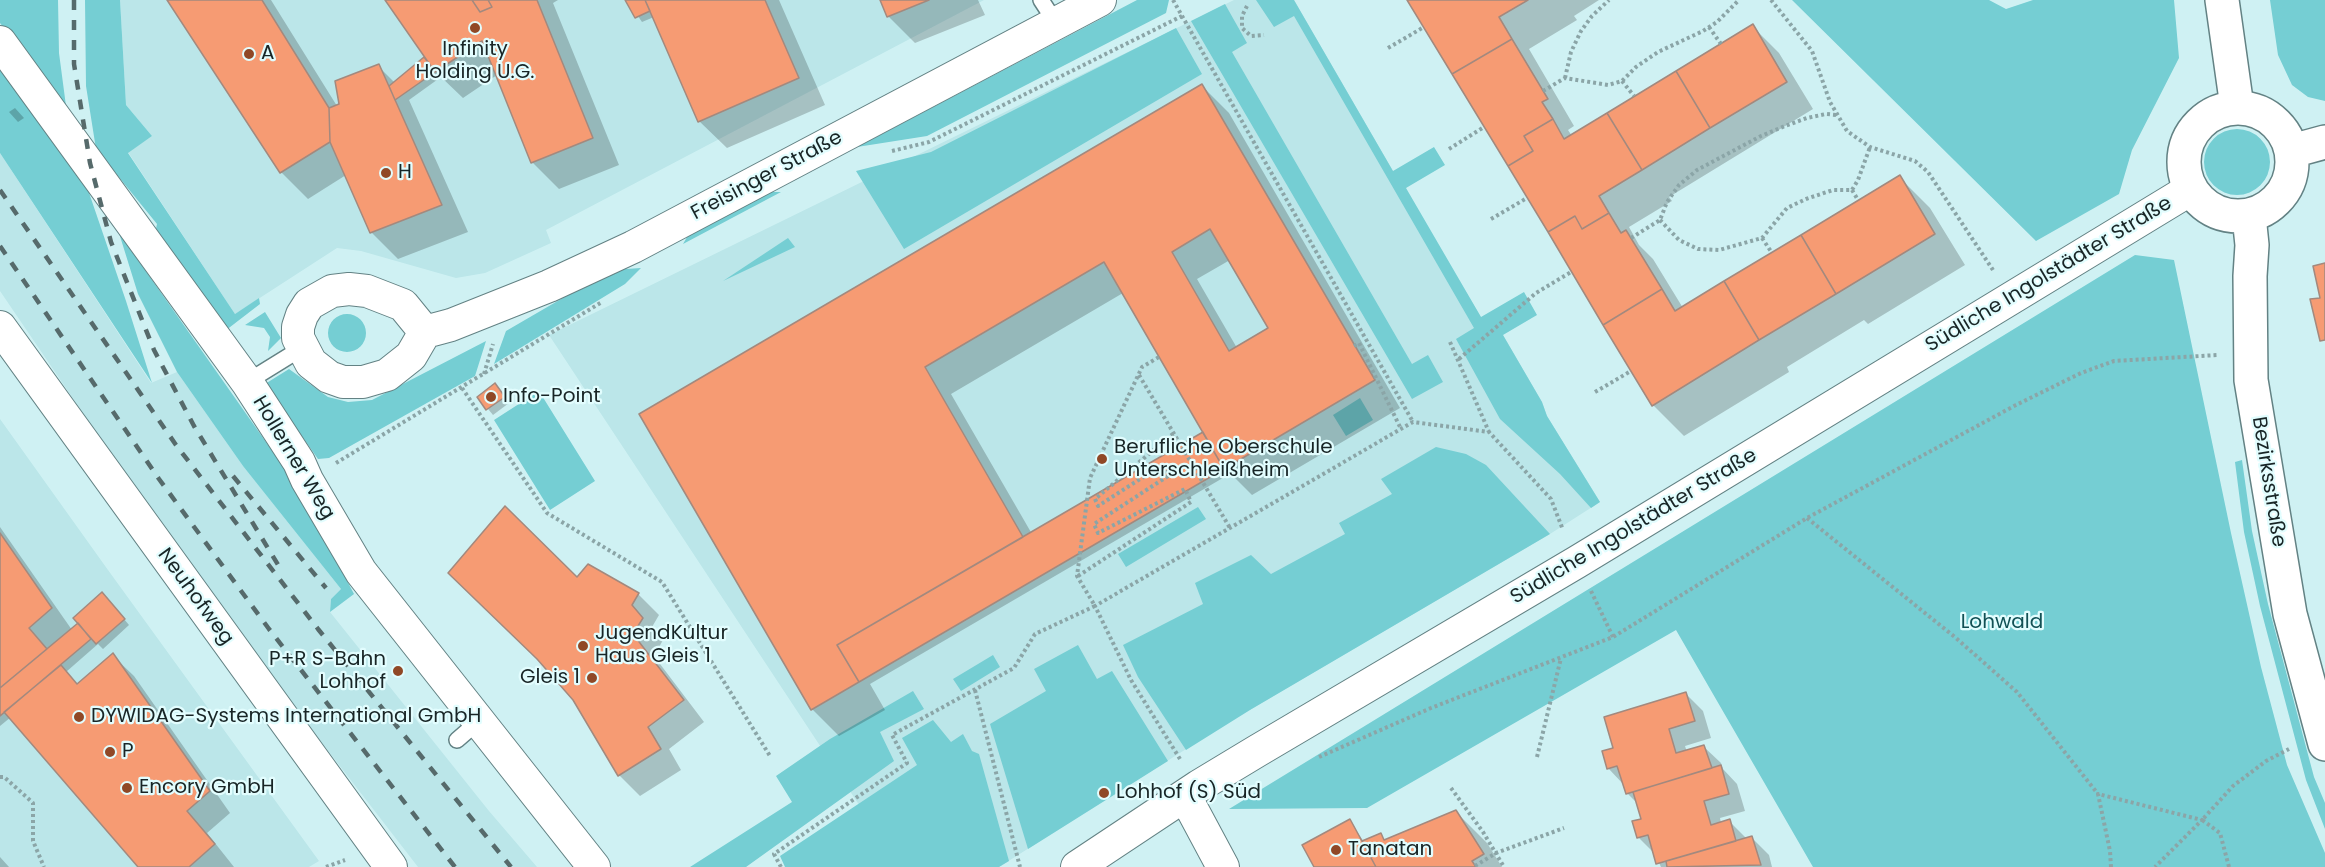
<!DOCTYPE html>
<meta charset="utf-8">
<style>
body{margin:0}
canvas{display:block;background:#cff1f3}
</style>
<canvas width="2325" height="867"></canvas>
<script>
const ctx = document.querySelector('canvas').getContext('2d');
ctx.lineJoin = 'round';
function fill(path, color) {
  ctx.fillStyle = color;
  ctx.fill(path, 'evenodd');
}
function shape(rows) {
  const path = new Path2D();
  for (const r of rows) {
    if (r.length === 3) {
      path.moveTo(r[0] + r[2], r[1]);
      path.arc(r[0], r[1], r[2], 0, 2 * Math.PI);
      continue;
    }
    path.moveTo(r[0], r[1]);
    for (let i = 2; i < r.length; i += 2) path.lineTo(r[i], r[i + 1]);
  }
  return path;
}
function strokePath(path, color, width, dash) {
  ctx.strokeStyle = color;
  ctx.lineWidth = width;
  ctx.lineCap = dash ? 'butt' : 'round';
  ctx.setLineDash(dash || []);
  ctx.stroke(path);
}
function write(font, color, halo, rows, align = 'center') {
  ctx.font = font + ' Poppins,sans-serif';
  ctx.lineWidth = 4.5;
  ctx.setLineDash([]);
  ctx.textBaseline = 'middle';
  ctx.strokeStyle = halo;
  ctx.fillStyle = color;
  for (const [text, x, y, turn = 0] of rows) {
    ctx.save();
    ctx.translate(x, y);
    ctx.rotate((+turn || 0) * Math.PI / 180);
    ctx.textAlign = isNaN(turn) ? turn : align;
    if (halo) ctx.strokeText(text, 0, 0);
    ctx.fillText(text, 0, 0);
    ctx.restore();
  }
}
const built = shape([
 [120,0,984,0,546,230,551,243,485,273,456,278,361,251,337,248,235,314,128,152,152,136,126,105],
 [1234,0,1294,0,1393,171,1481,317,1503,335,1542,402,1547,416,1600,502,1550,534,1229,722,999,867,900,867,549,335],
 [0,153,151,383,177,372,243,466,341,589,331,599,330,612,489,811,537,867,418,867,199,584,0,291],
 [0,419,108,570,319,861,309,867,0,867]
]);
const green = shape([
 [0,0,58,0,59,53,66,106,0,23],
 [85,0,120,0,126,105,152,136,128,153,235,314,259,298,260,304,221,334,154,238,157,224,96,149,86,86],
 [1137,0,1169,0,1166,13,927,136,857,147],
 [1256,0,1294,0,1393,171,1434,147,1445,165,1406,188,1481,317,1524,292,1537,315,1503,335,1542,402,1547,416,1600,502,1591,508,1560,474,1500,419,1456,339,1474,328,1294,16,1274,27],
 [1792,0,1989,0,2006,9,2033,0,2174,0,2179,58,2132,150,2119,194,2036,241],
 [2270,0,2325,0,2325,101,2308,97,2292,85,2278,55],
 [1225,4,1247,43,1232,52,1412,364,1428,355,1443,382,1412,399,1191,21],
 [1176,28,1202,74,904,249,856,171,931,152],
 [0,64,85,181,126,301,152,383,0,153],
 [2237,162,33],
 [767,192,781,192,683,244,690,232],
 [119,233,299,489,354,594,330,612,331,599,341,589,243,466,177,372,138,294],
 [788,238,795,247,723,281],
 [2135,255,2174,260,2231,533,2261,667,2287,765,2325,853,2325,867,1813,867,1676,630,1367,808,1229,809],
 [641,268,625,284,494,364,506,331,611,270],
 [265,312,281,338,268,351,270,337,264,328,245,325],
 [347,333,19],
 [486,341,475,376,329,458,318,459,265,384,289,369,328,397,348,402,372,400],
 [539,391,595,481,550,510,494,420],
 [1360,398,1373,420,1346,436,1333,415],
 [1436,447,1466,454,1486,465,1550,534,1250,710,1186,750,1138,677,1123,645,1203,604,1195,583,1251,555,1271,574,1345,534,1339,523,1392,494,1381,479],
 [2242,460,2252,531,2268,604,2314,777,2325,803,2325,829,2306,780,2260,606,2244,532,2235,462],
 [1198,507,1206,519,1126,567,1118,554],
 [1078,645,1097,679,1112,671,1168,761,1028,849,990,724,1046,691,1034,669],
 [993,655,1000,667,961,691,953,679],
 [913,691,924,709,880,732,894,761,746,867,690,867,792,802,776,776,830,739],
 [933,720,951,742,963,734,972,751,979,754,1009,861,999,867,785,867,780,856,917,765,902,738]
]);
const shadow = shape([
 [169,0,271,0,337,106,378,66,395,83,429,62,387,0,558,0,553,3,619,165,559,189,532,162,497,75,463,98,441,77,409,100,468,232,398,259,371,232,346,175,308,199,281,172],
 [627,0,779,0,825,105,727,148,699,121,654,17,642,22],
 [881,0,978,0,985,15,915,43,888,16],
 [1409,0,1599,0,1574,16,1577,20,1529,49,1574,126,1568,130,1572,136,1752,26,1779,53,1813,109,1669,197,1672,201,1629,227,1639,245,1653,259,1683,308,1899,177,1930,208,1965,265,1868,324,1864,320,1787,367,1789,372,1684,436,1653,405],
 [1202,86,1229,113,1400,408,1252,495,1226,469,1228,475,870,684,885,710,839,736,812,709,641,415],
 [1230,260,1270,329,1237,348,1197,279],
 [1123,293,1205,432,1032,534,951,394],
 [15,108,24,118,18,122,9,112],
 [500,391,509,403,493,415,479,398],
 [0,527,72,630,108,600,129,625,103,649,98,644,66,672,78,685,112,655,134,676,230,813,207,833,234,867,140,867,11,717,0,726],
 [577,579,638,594,659,615,652,627,663,640,654,656,704,722,669,749,681,770,640,796,619,775],
 [1686,694,1703,711,1711,738,1685,746,1687,752,1704,747,1721,763,1723,769,1737,784,1745,811,1720,818,1721,823,1729,821,1746,838,1752,838,1769,855,1772,867,1661,867,1655,854,1638,837,1643,820,1639,805,1627,793,1624,785,1608,768,1615,749],
 [1456,812,1487,843,1502,867,1316,867,1350,821,1364,842,1380,835,1386,841],
 [0,857,9,867,0,867]
]);
const building = shape([
 [167,0,262,0,329,108,330,142,280,173,167,0],
 [385,0,472,0,480,12,492,7,488,0,537,0,593,138,531,163,482,41,435,72,385,0],
 [472,0,488,0,492,7,480,12,472,0],
 [625,0,645,0,650,11,635,18,625,0],
 [645,0,765,0,799,78,698,122,645,0],
 [880,0,929,0,887,17,880,0],
 [1407,0,1528,0,1499,17,1512,39,1452,74,1407,0],
 [1753,24,1787,82,1710,128,1676,71,1753,24],
 [1512,39,1548,99,1542,102,1553,119,1524,136,1533,151,1508,166,1452,74,1512,39],
 [424,57,435,72,395,100,389,86,424,57],
 [379,64,442,205,370,233,330,142,329,108,339,104,335,81,379,64],
 [1676,71,1710,128,1642,170,1607,113,1676,71],
 [1202,84,1375,380,1224,469,1104,262,925,367,1023,537,837,645,859,682,811,710,639,414,1202,84],
 [1210,229,1268,328,1229,351,1172,252,1210,229],
 [1607,113,1642,170,1599,196,1609,213,1582,229,1575,216,1548,232,1508,166,1533,151,1524,136,1553,119,1564,139,1607,113],
 [1900,175,1935,234,1836,294,1801,235,1900,175],
 [1609,213,1621,233,1626,230,1662,289,1603,325,1548,232,1575,216,1582,229,1609,213],
 [1801,235,1836,294,1759,340,1724,281,1801,235],
 [2325,263,2325,340,2320,341,2310,299,2320,298,2313,266,2325,263],
 [1724,281,1759,340,1652,406,1603,325,1662,289,1675,311,1724,281],
 [495,383,505,397,486,410,477,397,495,383],
 [1203,432,1224,469,859,682,837,645,1203,432],
 [505,506,577,577,588,564,639,593,632,605,643,618,633,634,684,700,648,727,661,749,618,776,573,700,537,659,448,573,505,506],
 [0,533,52,608,29,628,47,649,0,688,0,533],
 [102,592,125,619,96,644,73,618,102,592],
 [78,623,91,639,0,716,0,688,78,623],
 [113,653,210,791,187,811,215,844,189,867,138,867,4,712,61,665,77,684,113,653],
 [1686,692,1695,721,1669,729,1676,753,1704,745,1712,768,1626,794,1617,766,1607,769,1602,751,1613,748,1604,717,1686,692],
 [1721,765,1729,794,1704,801,1711,825,1730,819,1736,841,1656,864,1648,835,1637,838,1632,821,1641,819,1633,792,1721,765],
 [1456,810,1484,854,1472,861,1476,867,1376,867,1362,841,1381,833,1384,840,1456,810],
 [1350,819,1376,867,1314,867,1302,845,1350,819],
 [1752,836,1761,865,1667,867,1666,861,1752,836]
]);
const path = shape([
 [1173,0,1413,422],
 [1771,0,1812,51,1830,102,1847,131,1870,147,1915,161,1928,172,1993,270],
 [1247,6,1242,16,1242,28,1251,36,1264,35],
 [1709,27,1721,44],
 [1388,48,1424,27],
 [1565,78,1571,52,1581,31,1592,16,1609,0],
 [1622,81,1634,96],
 [1543,91,1565,78,1608,85,1622,81,1636,67,1658,52,1703,31,1717,22,1739,0],
 [1449,149,1484,127],
 [892,151,929,142,1182,16],
 [1852,190,1858,200],
 [1491,219,1527,198],
 [1660,220,1679,240,1698,249,1719,250,1762,238,1787,208,1806,199,1833,190,1852,190,1858,180,1870,147],
 [1631,238,1660,220,1667,202,1679,185,1697,170,1761,136,1785,126,1807,118,1826,114,1837,115],
 [1762,238,1772,253],
 [1450,342,1489,432],
 [1354,346,1359,343,1401,429],
 [1459,359,1536,293,1571,272],
 [484,374,493,344],
 [1139,375,1230,528],
 [462,388,547,513,662,582,770,756],
 [1595,392,1631,371],
 [336,463,602,302],
 [1807,518,1956,638,2017,692,2098,794],
 [1078,576,1191,502,1185,489,1098,533,1094,524,1168,476,1162,465,1098,506,1095,499,1174,433],
 [1591,591,1613,637],
 [975,690,1020,867],
 [1319,757,1431,708,1613,637,1807,518,2016,405,2081,373,2114,361,2218,355],
 [1537,757,1561,658],
 [1180,759,1131,680,1095,606,1413,422,1489,432,1551,499,1563,530],
 [0,777,4,777,33,803,33,841,44,867],
 [1451,788,1483,832,1504,867],
 [1475,866,1496,853,1564,828],
 [326,867,345,860],
 [781,867,774,854,907,763,892,735,1014,668,1035,634,1095,606,1077,576,1090,478,1142,367,1159,357],
 [2111,867,2110,851,2098,794,2202,820,2155,867],
 [2229,867,2220,833,2202,820,2233,786,2266,761,2289,749]
]);
const service = shape([
 [1041,0,1056,23],
 [247,382,302,348],
 [457,740,479,721]
]);
const minor = shape([
 [0,42,247,382,299,462,307,480,361,572,594,867],
 [0,327,391,867],
 [425,332,403,305,367,291,349,289,332,291,309,304,302,315,298,327,298,338,311,363,329,377,343,382,363,382,387,375,411,356,425,332,451,325,549,286,633,247,1100,0],
 [1185,796,1223,867],
 [1077,867,1199,786,1257,751,1577,562,2191,189]
]);
const tertiary = shape([
 [2222,0,2237,107],
 [2238,162,54],
 [2292,151,2325,142],
 [2249,216,2252,245,2250,276,2251,380,2290,614,2325,744]
]);
const rail = shape([
 [74,0,74,64,90,163,111,242,154,350,194,426,283,573],
 [0,190,176,445,318,629,511,867],
 [0,246,159,479,269,629,455,867],
 [233,476,326,588]
]);
const markers = [
 [475,28,6,"#904826"],
 [249,54,6,"#904826"],
 [386,173,6,"#904826"],
 [491,397,6,"#904826"],
 [1102,459,6,"#904826"],
 [583,646,6,"#904826"],
 [398,671,6,"#904826"],
 [592,678,6,"#904826"],
 [79,717,6,"#904826"],
 [110,752,6,"#904826"],
 [127,788,6,"#904826"],
 [1104,793,6,"#904826"],
 [1336,850,6,"#904826"]
];
const poiNames = [
 ["Infinity",475,50,"center"],
 ["Holding U.G.",475,73,"center"],
 ["A",261,54],
 ["H",398,173],
 ["Info-Point",503,397],
 ["Berufliche Oberschule",1114,448],
 ["Unterschleißheim",1114,471],
 ["JugendKultur",595,634],
 ["Haus Gleis 1",595,657],
 ["P+R S-Bahn",386,660,"right"],
 ["Lohhof",386,683,"right"],
 ["Gleis 1",580,678,"right"],
 ["DYWIDAG-Systems International GmbH",91,717],
 ["P",122,752],
 ["Encory GmbH",139,788],
 ["Lohhof (S) Süd",1116,793],
 ["Tanatan",1348,850]
];
const streetNames = [
 ["Freisinger Straße",767,176,-28],
 ["Südliche Ingolstädter Straße",2049,275,-31],
 ["Hollerner Weg",293,458,59],
 ["Bezirksstraße",2268,482,81],
 ["Südliche Ingolstädter Straße",1634,527,-31],
 ["Neuhofweg",195,597,54]
];
const parkNames = [
 ["Lohwald",2002,623]
];
fill(built, '#bbe6e9');
fill(green, '#75ced3');
fill(shadow, '#0003');
fill(building, '#f69b73');
strokePath(building, '#a3897e', 1.5);
strokePath(service, '#638284', 18);
strokePath(minor, '#638284', 34);
strokePath(tertiary, '#638284', 36);
strokePath(path, '#8ba5a7', 4, [3, 3]);
strokePath(service, '#fff', 15);
strokePath(minor, '#fff', 32);
strokePath(tertiary, '#fff', 33);
strokePath(rail, '#566a6b', 4.5, [10, 10]);
for (const [x, y, r, color] of markers) {
  const dot = new Path2D();
  dot.arc(x, y, r, 0, 2 * Math.PI);
  ctx.fillStyle = color;
  ctx.fill(dot);
  strokePath(dot, '#e2fdfe', 2);
}
write('20px', '#182526', '#e2fdfe', poiNames, 'left');
write('20px', '#182526', '#e2fdfe', streetNames);
write('20px', '#125155', '#e2fdfe', parkNames);
</script>
